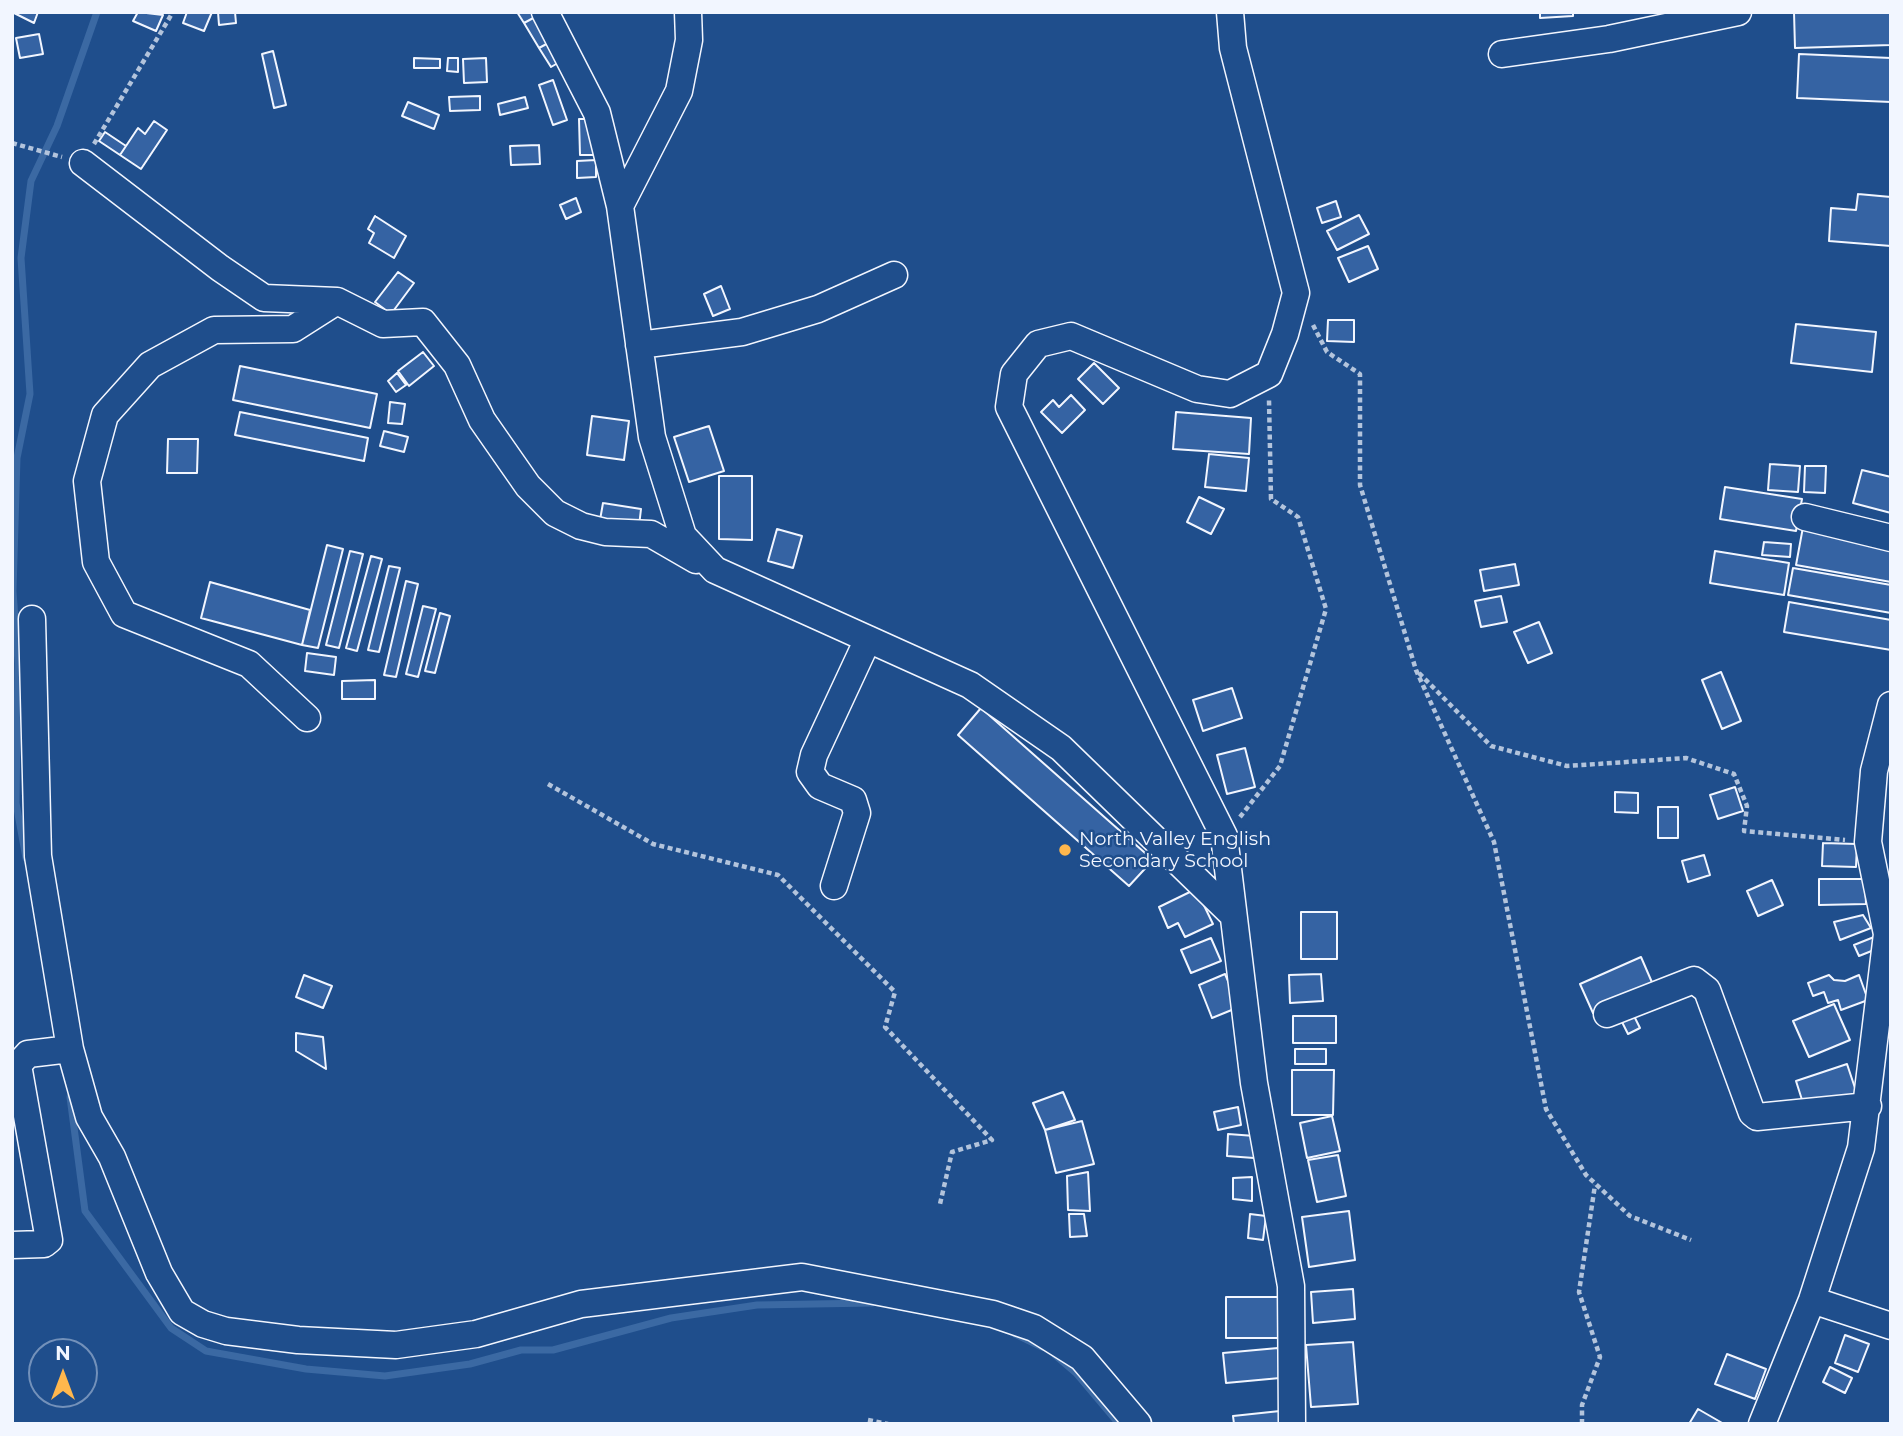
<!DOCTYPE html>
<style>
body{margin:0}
#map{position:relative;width:1903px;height:1436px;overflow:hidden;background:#1f4e8c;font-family:Montserrat,sans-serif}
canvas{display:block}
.frame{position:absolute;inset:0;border:14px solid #f2f6ff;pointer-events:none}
.north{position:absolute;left:28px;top:1338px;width:70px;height:70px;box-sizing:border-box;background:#1f4e8c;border:2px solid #7391ba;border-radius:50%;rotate:0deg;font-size:19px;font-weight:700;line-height:28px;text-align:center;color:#f2f6ff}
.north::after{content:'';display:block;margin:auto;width:24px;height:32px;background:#ffb74d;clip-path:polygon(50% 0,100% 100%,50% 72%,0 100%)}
</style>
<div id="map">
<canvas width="1903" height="1436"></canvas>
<div class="frame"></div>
<div class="north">N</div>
</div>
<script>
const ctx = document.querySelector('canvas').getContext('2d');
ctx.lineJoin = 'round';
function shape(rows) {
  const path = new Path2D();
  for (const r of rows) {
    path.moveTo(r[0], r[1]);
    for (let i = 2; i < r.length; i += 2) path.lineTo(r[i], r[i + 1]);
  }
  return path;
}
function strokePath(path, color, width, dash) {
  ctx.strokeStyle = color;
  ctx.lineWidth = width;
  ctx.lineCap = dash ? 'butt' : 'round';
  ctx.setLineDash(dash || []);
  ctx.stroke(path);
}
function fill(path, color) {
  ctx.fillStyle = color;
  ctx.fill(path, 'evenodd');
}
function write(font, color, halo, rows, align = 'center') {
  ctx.font = font + ' Montserrat,sans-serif';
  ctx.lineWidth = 5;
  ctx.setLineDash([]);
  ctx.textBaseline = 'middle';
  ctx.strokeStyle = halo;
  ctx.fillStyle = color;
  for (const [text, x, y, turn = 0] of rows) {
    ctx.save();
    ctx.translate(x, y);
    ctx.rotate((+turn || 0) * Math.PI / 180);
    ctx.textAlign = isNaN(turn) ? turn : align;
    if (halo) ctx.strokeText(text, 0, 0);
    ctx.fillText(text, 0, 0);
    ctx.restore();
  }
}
const stream = shape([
 [26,858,16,803,18,663,13,591,17,458,30,394,21,258,31,181,57,126,97,12],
 [70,1097,85,1211,171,1328,206,1351,306,1369,385,1376,470,1364,521,1350,553,1350,671,1318,757,1305,872,1303],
 [1015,1334,1042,1347],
 [1055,1355,1076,1373,1119,1424]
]);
const building = shape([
 [12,12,38,12,34,23,12,12],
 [138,12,163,15,156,31,133,21,138,12],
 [187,12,212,12,204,31,183,23,187,12],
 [218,12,235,12,236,23,219,25,218,12],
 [517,12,535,12,537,16,524,23,517,12],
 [1540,12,1573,12,1573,16,1540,18,1540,12],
 [1794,12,1891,12,1891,45,1795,48,1794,12],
 [537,16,552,41,539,48,524,23,537,16],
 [39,34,43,54,20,58,16,38,39,34],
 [552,41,563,60,551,67,539,48,552,41],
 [273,51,286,105,274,108,262,54,273,51],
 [1799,54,1891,58,1891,102,1797,98,1799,54],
 [414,58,440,59,440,68,414,68,414,58],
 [448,58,458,58,458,72,447,71,448,58],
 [486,58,487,82,464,83,463,59,486,58],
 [553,80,567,120,553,125,539,85,553,80],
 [480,96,480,110,450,111,449,97,480,96],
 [525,97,528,108,500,115,498,104,525,97],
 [408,102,439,115,434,129,402,116,408,102],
 [579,119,593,119,595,155,580,155,579,119],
 [154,121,167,130,141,169,120,155,138,128,145,134,154,121],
 [105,132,126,146,120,155,99,141,105,132],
 [539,145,540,164,511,165,510,146,539,145],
 [596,160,596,177,577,178,577,161,596,160],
 [1858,194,1891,197,1891,246,1829,241,1831,208,1856,210,1858,194],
 [576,198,581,212,566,219,560,205,576,198],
 [1336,201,1341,217,1322,223,1317,208,1336,201],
 [1359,215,1369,234,1337,250,1327,231,1359,215],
 [375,216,406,236,394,258,369,243,374,233,368,229,375,216],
 [1368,246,1378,269,1349,282,1338,258,1368,246],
 [398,272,414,283,391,314,375,302,398,272],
 [721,286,730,309,713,316,704,294,721,286],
 [1328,320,1354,320,1354,342,1327,341,1328,320],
 [1796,324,1876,332,1872,372,1791,363,1796,324],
 [423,352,434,366,409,386,398,371,423,352],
 [1094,363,1119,388,1103,404,1078,379,1094,363],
 [240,366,377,394,370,428,233,400,240,366],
 [397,373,406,385,396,392,388,381,397,373],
 [1071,395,1085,410,1062,433,1041,412,1053,400,1059,407,1071,395],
 [390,402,405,404,402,424,388,423,390,402],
 [240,412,368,438,364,461,235,435,240,412],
 [1176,412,1251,418,1249,454,1173,449,1176,412],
 [592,416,629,421,624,460,587,455,592,416],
 [709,426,724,471,689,482,674,437,709,426],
 [384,431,408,437,404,452,380,446,384,431],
 [168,439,198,439,197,473,167,473,168,439],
 [1209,454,1249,458,1246,491,1205,487,1209,454],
 [1770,464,1800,466,1798,492,1768,490,1770,464],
 [1805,466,1826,466,1825,493,1804,492,1805,466],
 [1862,470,1891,477,1891,513,1853,503,1862,470],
 [719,476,752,476,752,540,719,539,719,476],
 [1725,487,1802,499,1796,531,1720,519,1725,487],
 [1199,497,1224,509,1211,534,1187,522,1199,497],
 [603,503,641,509,639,526,600,520,603,503],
 [1803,527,1891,542,1891,582,1796,565,1803,527],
 [777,529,802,536,793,568,768,561,777,529],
 [1764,542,1791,544,1790,557,1762,555,1764,542],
 [327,545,343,549,318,648,302,645,327,545],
 [350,551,363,554,339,648,326,645,350,551],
 [1715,551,1789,563,1784,595,1710,583,1715,551],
 [371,556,382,559,357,651,346,648,371,556],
 [1515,564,1519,585,1484,591,1480,570,1515,564],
 [389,566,400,568,379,652,368,650,389,566],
 [1793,568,1891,585,1891,613,1788,595,1793,568],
 [406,581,418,584,396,677,384,675,406,581],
 [210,582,310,610,302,645,201,618,210,582],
 [1501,596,1507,622,1481,627,1475,601,1501,596],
 [1789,602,1891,620,1891,650,1784,632,1789,602],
 [423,606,436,609,418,677,406,674,423,606],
 [440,613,450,616,435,673,425,671,440,613],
 [1539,622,1552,653,1528,663,1514,632,1539,622],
 [307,653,336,657,334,675,305,671,307,653],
 [1721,672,1741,721,1722,729,1702,680,1721,672],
 [375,680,375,699,342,699,342,681,375,680],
 [1232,688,1242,718,1203,731,1193,700,1232,688],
 [981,708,1153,860,1129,886,958,735,981,708],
 [1245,748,1255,787,1227,794,1217,755,1245,748],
 [1735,787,1743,811,1718,819,1710,795,1735,787],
 [1615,792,1638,793,1638,813,1615,812,1615,792],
 [1658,807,1678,807,1678,838,1658,838,1658,807],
 [1823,843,1857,844,1856,867,1822,866,1823,843],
 [1704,855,1710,875,1688,882,1682,861,1704,855],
 [1819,879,1865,879,1866,904,1819,905,1819,879],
 [1772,880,1783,905,1758,916,1747,891,1772,880],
 [1196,889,1213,924,1185,937,1178,923,1168,928,1159,907,1196,889],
 [1301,912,1337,912,1337,959,1301,959,1301,912],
 [1863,915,1871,928,1840,940,1834,922,1863,915],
 [1874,937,1879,948,1859,956,1854,945,1874,937],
 [1211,938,1221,961,1191,973,1181,950,1211,938],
 [1641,957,1654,987,1593,1013,1580,984,1641,957],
 [1225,974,1239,1007,1212,1018,1199,985,1225,974],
 [1321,974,1323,1001,1290,1003,1289,975,1321,974],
 [304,975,332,986,323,1008,296,997,304,975],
 [1829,975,1834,980,1845,981,1859,975,1868,1000,1841,1010,1838,1000,1828,1003,1824,992,1813,996,1808,983,1829,975],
 [1834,1004,1850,1040,1809,1057,1793,1021,1834,1004],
 [1631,1010,1640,1028,1628,1034,1619,1016,1631,1010],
 [1293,1016,1336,1016,1336,1043,1293,1043,1293,1016],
 [296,1033,323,1037,326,1069,296,1051,296,1033],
 [1295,1049,1326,1049,1326,1064,1295,1064,1295,1049],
 [1847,1064,1857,1094,1803,1103,1796,1081,1847,1064],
 [1292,1070,1334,1070,1333,1115,1292,1115,1292,1070],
 [1063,1092,1075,1120,1045,1130,1033,1103,1063,1092],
 [1238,1107,1241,1125,1218,1130,1214,1112,1238,1107],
 [1332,1116,1340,1151,1307,1158,1300,1123,1332,1116],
 [1082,1121,1094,1164,1056,1173,1045,1130,1082,1121],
 [1228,1134,1255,1136,1254,1158,1227,1156,1228,1134],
 [1338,1155,1346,1196,1317,1202,1308,1160,1338,1155],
 [1088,1172,1090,1211,1068,1210,1067,1176,1088,1172],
 [1252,1177,1252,1201,1233,1199,1233,1178,1252,1177],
 [1349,1211,1355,1260,1309,1267,1302,1217,1349,1211],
 [1069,1214,1084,1214,1087,1236,1070,1237,1069,1214],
 [1250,1214,1266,1216,1263,1240,1248,1238,1250,1214],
 [1353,1289,1355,1319,1313,1323,1311,1292,1353,1289],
 [1226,1297,1284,1297,1284,1338,1226,1338,1226,1297],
 [1845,1335,1869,1344,1858,1372,1835,1363,1845,1335],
 [1353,1342,1358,1404,1311,1407,1306,1345,1353,1342],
 [1278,1348,1280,1378,1226,1383,1223,1353,1278,1348],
 [1727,1354,1766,1369,1755,1399,1715,1384,1727,1354],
 [1830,1367,1852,1378,1845,1393,1823,1382,1830,1367],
 [1698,1409,1724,1424,1689,1424,1698,1409],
 [1280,1411,1282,1424,1234,1424,1233,1416,1280,1411]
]);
const path = shape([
 [12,143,62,157],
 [94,144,173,12],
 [1313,325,1327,352,1360,374,1360,485,1416,670,1494,842,1546,1109,1586,1175,1630,1216,1691,1240],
 [1419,673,1491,746,1567,766,1686,758,1734,774,1747,806,1744,831,1845,840],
 [548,784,653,844,778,875,895,992,885,1027,992,1140,952,1152,940,1204],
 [1240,817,1280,766,1326,609,1298,517,1271,499,1269,400],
 [868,1420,888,1424],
 [1582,1424,1582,1405,1600,1357,1579,1292,1595,1185]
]);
const minor = shape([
 [545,12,597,113,620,206,652,437,683,536,715,570,970,685,1061,748,1233,915],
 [1230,12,1233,48,1296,293,1285,334,1269,374,1230,394,1197,389,1071,336,1038,344,1014,374,1009,407,1224,836,1254,1083,1291,1286,1292,1424],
 [1502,54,1609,39,1738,12],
 [83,163,220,268,264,298,337,301,293,329,214,330,150,365,105,415,87,481,96,562,124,614,249,664,307,718],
 [620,206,679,91,689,40,688,12],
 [337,301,383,324,423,322,457,365,482,420,528,486,555,513,581,526,605,532,651,534,696,560],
 [639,345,742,332,818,309,894,275],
 [1805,517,1891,538],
 [32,619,38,856,70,1049,89,1117,112,1157,159,1273,182,1312,203,1324,226,1331,298,1340,396,1345,476,1334,581,1304,802,1277,993,1314,1034,1328,1082,1358,1138,1424],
 [834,886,857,813,853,800,820,786,810,772,814,755,868,639],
 [1607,1014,1694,980,1707,990,1752,1113,1757,1117,1868,1106],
 [12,1245,44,1244,49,1240,18,1065,28,1054,70,1049],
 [1812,1300,1891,1326],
 [1762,1424,1812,1300,1861,1148,1887,934,1868,842,1874,771,1891,705]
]);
const markers = [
 [1065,850,7,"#ffb74d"]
];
const poiNames = [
 ["North Valley English",1079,839],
 ["Secondary School",1079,861]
];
strokePath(stream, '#3b69a3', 7);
fill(building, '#3563a3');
strokePath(building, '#f2f6ff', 2);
strokePath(minor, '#f2f6ff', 29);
strokePath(path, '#b3c4dc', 4.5, [5, 3.5]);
strokePath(minor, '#1f4e8c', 26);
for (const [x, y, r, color] of markers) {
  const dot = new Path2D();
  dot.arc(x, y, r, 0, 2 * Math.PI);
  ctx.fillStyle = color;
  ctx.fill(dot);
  strokePath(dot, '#1f4e8c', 2.5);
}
write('19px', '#f2f6ff', '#1f4e8c', poiNames, 'left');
</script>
